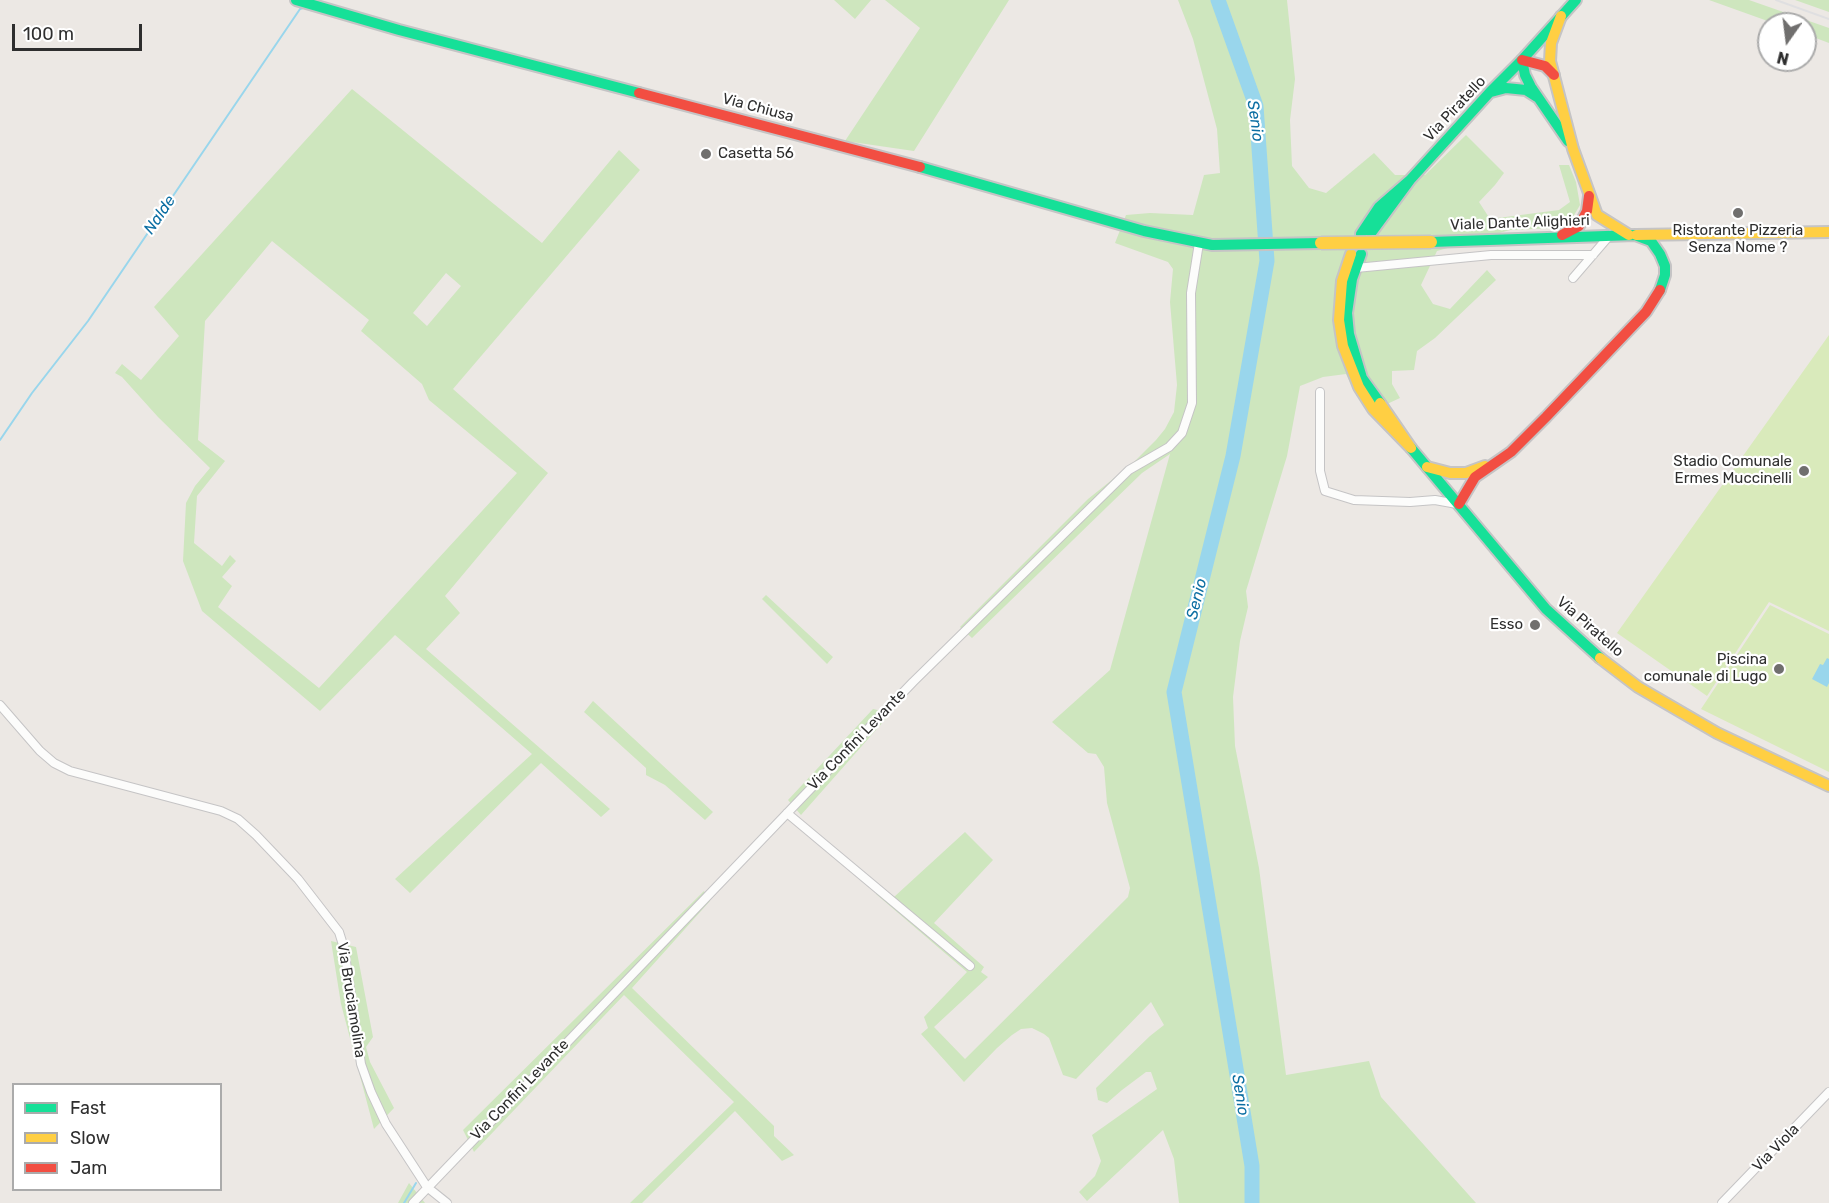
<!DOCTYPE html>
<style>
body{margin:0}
#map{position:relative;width:1829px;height:1203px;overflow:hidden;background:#ece8e4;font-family:Rubik,sans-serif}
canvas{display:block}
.legend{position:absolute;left:12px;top:1083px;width:210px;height:108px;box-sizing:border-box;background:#fff;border:2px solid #ababab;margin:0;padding:8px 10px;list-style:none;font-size:18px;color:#2e2e2e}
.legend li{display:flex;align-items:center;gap:12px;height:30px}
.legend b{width:30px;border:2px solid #ababab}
.north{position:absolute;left:1757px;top:12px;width:60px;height:60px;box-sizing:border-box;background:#fff;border:2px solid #ababab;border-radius:50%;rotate:194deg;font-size:16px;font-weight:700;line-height:24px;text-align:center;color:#2e2e2e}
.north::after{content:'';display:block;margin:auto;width:21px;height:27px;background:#706f6e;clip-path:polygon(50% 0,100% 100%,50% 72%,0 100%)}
.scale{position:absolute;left:12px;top:24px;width:130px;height:27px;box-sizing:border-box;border:3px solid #2e2e2e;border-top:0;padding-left:8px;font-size:18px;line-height:21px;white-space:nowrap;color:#2e2e2e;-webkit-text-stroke:4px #fff;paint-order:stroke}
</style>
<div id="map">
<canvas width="1829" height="1203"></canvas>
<ul class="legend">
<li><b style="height:8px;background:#16e098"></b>Fast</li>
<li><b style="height:8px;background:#ffcf43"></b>Slow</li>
<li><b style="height:8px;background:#f24e42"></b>Jam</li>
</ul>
<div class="north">N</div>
<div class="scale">100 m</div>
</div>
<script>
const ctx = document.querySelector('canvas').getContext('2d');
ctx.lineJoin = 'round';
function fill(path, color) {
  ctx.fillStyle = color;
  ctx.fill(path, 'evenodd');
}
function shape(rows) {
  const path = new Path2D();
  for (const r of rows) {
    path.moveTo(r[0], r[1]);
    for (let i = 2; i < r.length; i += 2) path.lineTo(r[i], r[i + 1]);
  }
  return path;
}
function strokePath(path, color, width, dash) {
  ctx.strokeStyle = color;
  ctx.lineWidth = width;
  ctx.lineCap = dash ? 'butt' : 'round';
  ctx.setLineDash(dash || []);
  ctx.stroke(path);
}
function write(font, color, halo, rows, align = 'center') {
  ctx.font = font + ' Rubik,sans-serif';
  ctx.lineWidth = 4.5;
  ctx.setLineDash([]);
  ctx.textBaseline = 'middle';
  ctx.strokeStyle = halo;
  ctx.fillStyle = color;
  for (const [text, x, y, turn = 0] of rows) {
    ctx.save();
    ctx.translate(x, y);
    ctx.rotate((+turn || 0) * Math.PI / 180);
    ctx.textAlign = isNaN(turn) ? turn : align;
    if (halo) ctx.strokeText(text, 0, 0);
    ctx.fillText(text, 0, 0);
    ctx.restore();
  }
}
const green = shape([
 [834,0,871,0,855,19],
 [885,0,1009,0,914,151,845,141,920,28],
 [1178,0,1287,0,1295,79,1290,120,1292,166,1309,188,1326,193,1374,153,1395,175,1425,175,1466,135,1504,173,1495,185,1479,202,1490,219,1559,210,1570,202,1559,165,1569,165,1576,182,1580,205,1573,217,1557,228,1510,230,1437,251,1421,285,1433,304,1450,309,1487,270,1496,280,1435,338,1417,351,1414,370,1392,371,1392,384,1400,398,1387,404,1382,399,1357,396,1346,374,1323,377,1300,386,1287,456,1246,591,1248,607,1240,641,1233,697,1235,746,1259,868,1286,1075,1369,1061,1381,1097,1476,1203,1179,1203,1174,1159,1163,1130,1087,1201,1079,1192,1095,1176,1101,1161,1092,1135,1157,1089,1151,1072,1146,1072,1122,1090,1107,1103,1098,1100,1096,1088,1150,1036,1164,1025,1151,1002,1076,1079,1063,1075,1049,1038,1044,1034,1032,1028,1021,1029,1012,1035,997,1048,964,1082,921,1034,928,1028,924,1017,967,972,876,894,883,888,894,897,965,832,993,860,934,923,984,967,981,972,988,977,934,1027,965,1059,1128,897,1130,888,1107,803,1104,767,1096,754,1088,753,1052,722,1110,670,1170,454,1142,473,972,638,960,627,1088,499,1133,463,1156,440,1165,429,1174,412,1177,385,1170,302,1173,269,1168,262,1115,243,1126,215,1150,213,1193,215,1204,175,1220,173,1217,129,1193,39],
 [1709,0,1749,0,1829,28,1829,43,1805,34,1805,24,1776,24],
 [1795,0,1829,0,1829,12],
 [352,89,542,243,619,150,640,170,453,389,548,473,445,596,460,613,426,649,610,809,601,817,541,763,410,893,395,879,532,754,395,635,320,711,202,611,183,561,186,503,195,486,210,468,158,417,122,377,115,373,122,364,141,380,179,336,154,307],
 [272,241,369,320,361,331,422,384,429,400,517,473,319,688,218,607,232,586,222,577,236,561,230,555,222,566,194,543,197,496,225,461,198,440,205,321],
 [446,273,461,286,427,326,413,313],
 [766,595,833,657,827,664,762,599],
 [593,701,713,812,705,820,665,785,646,775,646,768,584,712],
 [873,709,891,713,801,815,788,800],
 [704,891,710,901,632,988,774,1126,774,1136,794,1155,782,1161,735,1111,642,1203,630,1203,734,1102,624,995,474,1152,463,1130],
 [331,941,356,947,373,1037,366,1047,370,1062,394,1108,374,1129,341,1004],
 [409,1183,425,1203,398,1203]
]);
const pitch = shape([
 [1829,335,1829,631,1769,602,1707,696,1617,633],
 [1770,605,1829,634,1829,772,1701,709]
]);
const water = shape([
 [1827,658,1829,659,1829,683,1827,687,1812,679,1820,664,1823,665]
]);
const stream = shape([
 [0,440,32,393,88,321,300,9,303,8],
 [404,1203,416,1183]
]);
const river = shape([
 [1218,0,1256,106,1267,261,1233,456,1174,692,1252,1166,1252,1203]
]);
const street = shape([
 [1356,268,1491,255,1593,255],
 [1573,278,1610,235],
 [1320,392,1320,471,1325,491,1354,500,1410,502,1435,500,1457,504],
 [0,705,40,751,54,763,70,771,221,811,238,819,256,835,298,879,339,932,344,948,361,1064,371,1092,386,1124,427,1187,447,1203],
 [787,813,970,966],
 [413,1203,913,682,1129,470,1169,447,1182,433,1192,403,1191,293,1199,243],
 [1722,1203,1829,1092]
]);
const fast = shape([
 [296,0,399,30,639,93],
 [1522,60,1576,0],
 [1522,60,1525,75,1531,87,1568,141],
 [1491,92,1506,88,1526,90,1537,97],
 [920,167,1144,231,1212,245,1321,243],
 [1410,180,1490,92,1522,60],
 [1361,234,1379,207,1410,180,1371,233],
 [1431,242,1635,235,1651,241,1660,254,1665,266,1665,275,1660,290],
 [1361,254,1352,279,1347,313,1349,334,1362,378,1380,403],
 [1411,448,1546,609,1600,658]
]);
const slow = shape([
 [1561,16,1551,43,1550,61,1573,149,1597,215,1629,235],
 [1636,235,1829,232],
 [1351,254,1342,281,1339,320,1343,346,1359,387,1373,409,1411,448,1380,403],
 [1427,467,1450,473,1466,473,1485,466],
 [1600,658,1638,687,1717,733,1829,786]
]);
const jam = shape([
 [1522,60,1545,66,1554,75],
 [639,93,920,167],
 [1562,235,1579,226,1587,211,1589,196],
 [1459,504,1475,477,1511,452,1546,417,1646,312,1660,290]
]);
const rail = shape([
 [1776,0,1829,19]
]);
const slowBridge = shape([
 [1321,243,1431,242]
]);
const markers = [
 [706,154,6,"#706f6e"],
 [1738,213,6,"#706f6e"],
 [1804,471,6,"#706f6e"],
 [1535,625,6,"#706f6e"],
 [1779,669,6,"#706f6e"]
];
const streetNames = [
 ["Via Chiusa",758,108,15],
 ["Via Piratello",1455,109,-47],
 ["Viale Dante Alighieri",1520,223,-2],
 ["Via Piratello",1590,627,41],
 ["Via Confini Levante",857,740,-46],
 ["Via Bruciamolina",351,1000,81],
 ["Via Confini Levante",520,1090,-46],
 ["Via Viola",1776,1148,-46]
];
const poiNames = [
 ["Casetta 56",718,154,"left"],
 ["Ristorante Pizzeria",1738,231,"center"],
 ["Senza Nome ?",1738,248,"center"],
 ["Stadio Comunale",1792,462],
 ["Ermes Muccinelli",1792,479],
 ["Esso",1523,625],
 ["Piscina",1767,660],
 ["comunale di Lugo",1767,677]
];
const waterNames = [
 ["Senio",1255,121,82],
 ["Nalde",160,215,-56],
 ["Senio",1197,599,-76],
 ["Senio",1240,1095,81]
];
fill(green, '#cee6be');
fill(pitch, '#d9eabb');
fill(water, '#99d6ec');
strokePath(stream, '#99d6ec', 2);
strokePath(river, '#99d6ec', 15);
strokePath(street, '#c5c4c5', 10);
strokePath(fast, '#c5c4c5', 14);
strokePath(slow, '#c5c4c5', 14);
strokePath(jam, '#c5c4c5', 14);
strokePath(street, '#fcfcfb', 8);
strokePath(fast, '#16e098', 10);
strokePath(slow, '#ffcf43', 10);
strokePath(jam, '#f24e42', 10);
strokePath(rail, '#dfdfe1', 2);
strokePath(slowBridge, '#c6c5c4', 15, []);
strokePath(slowBridge, '#ffcf43', 12);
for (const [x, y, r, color] of markers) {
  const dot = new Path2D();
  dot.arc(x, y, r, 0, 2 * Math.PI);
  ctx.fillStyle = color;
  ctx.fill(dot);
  strokePath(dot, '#fff', 2);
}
write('15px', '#2e2e2e', '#fff', streetNames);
write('15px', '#2e2e2e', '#fff', poiNames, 'right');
write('italic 16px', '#0d6fa3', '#fff', waterNames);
</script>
